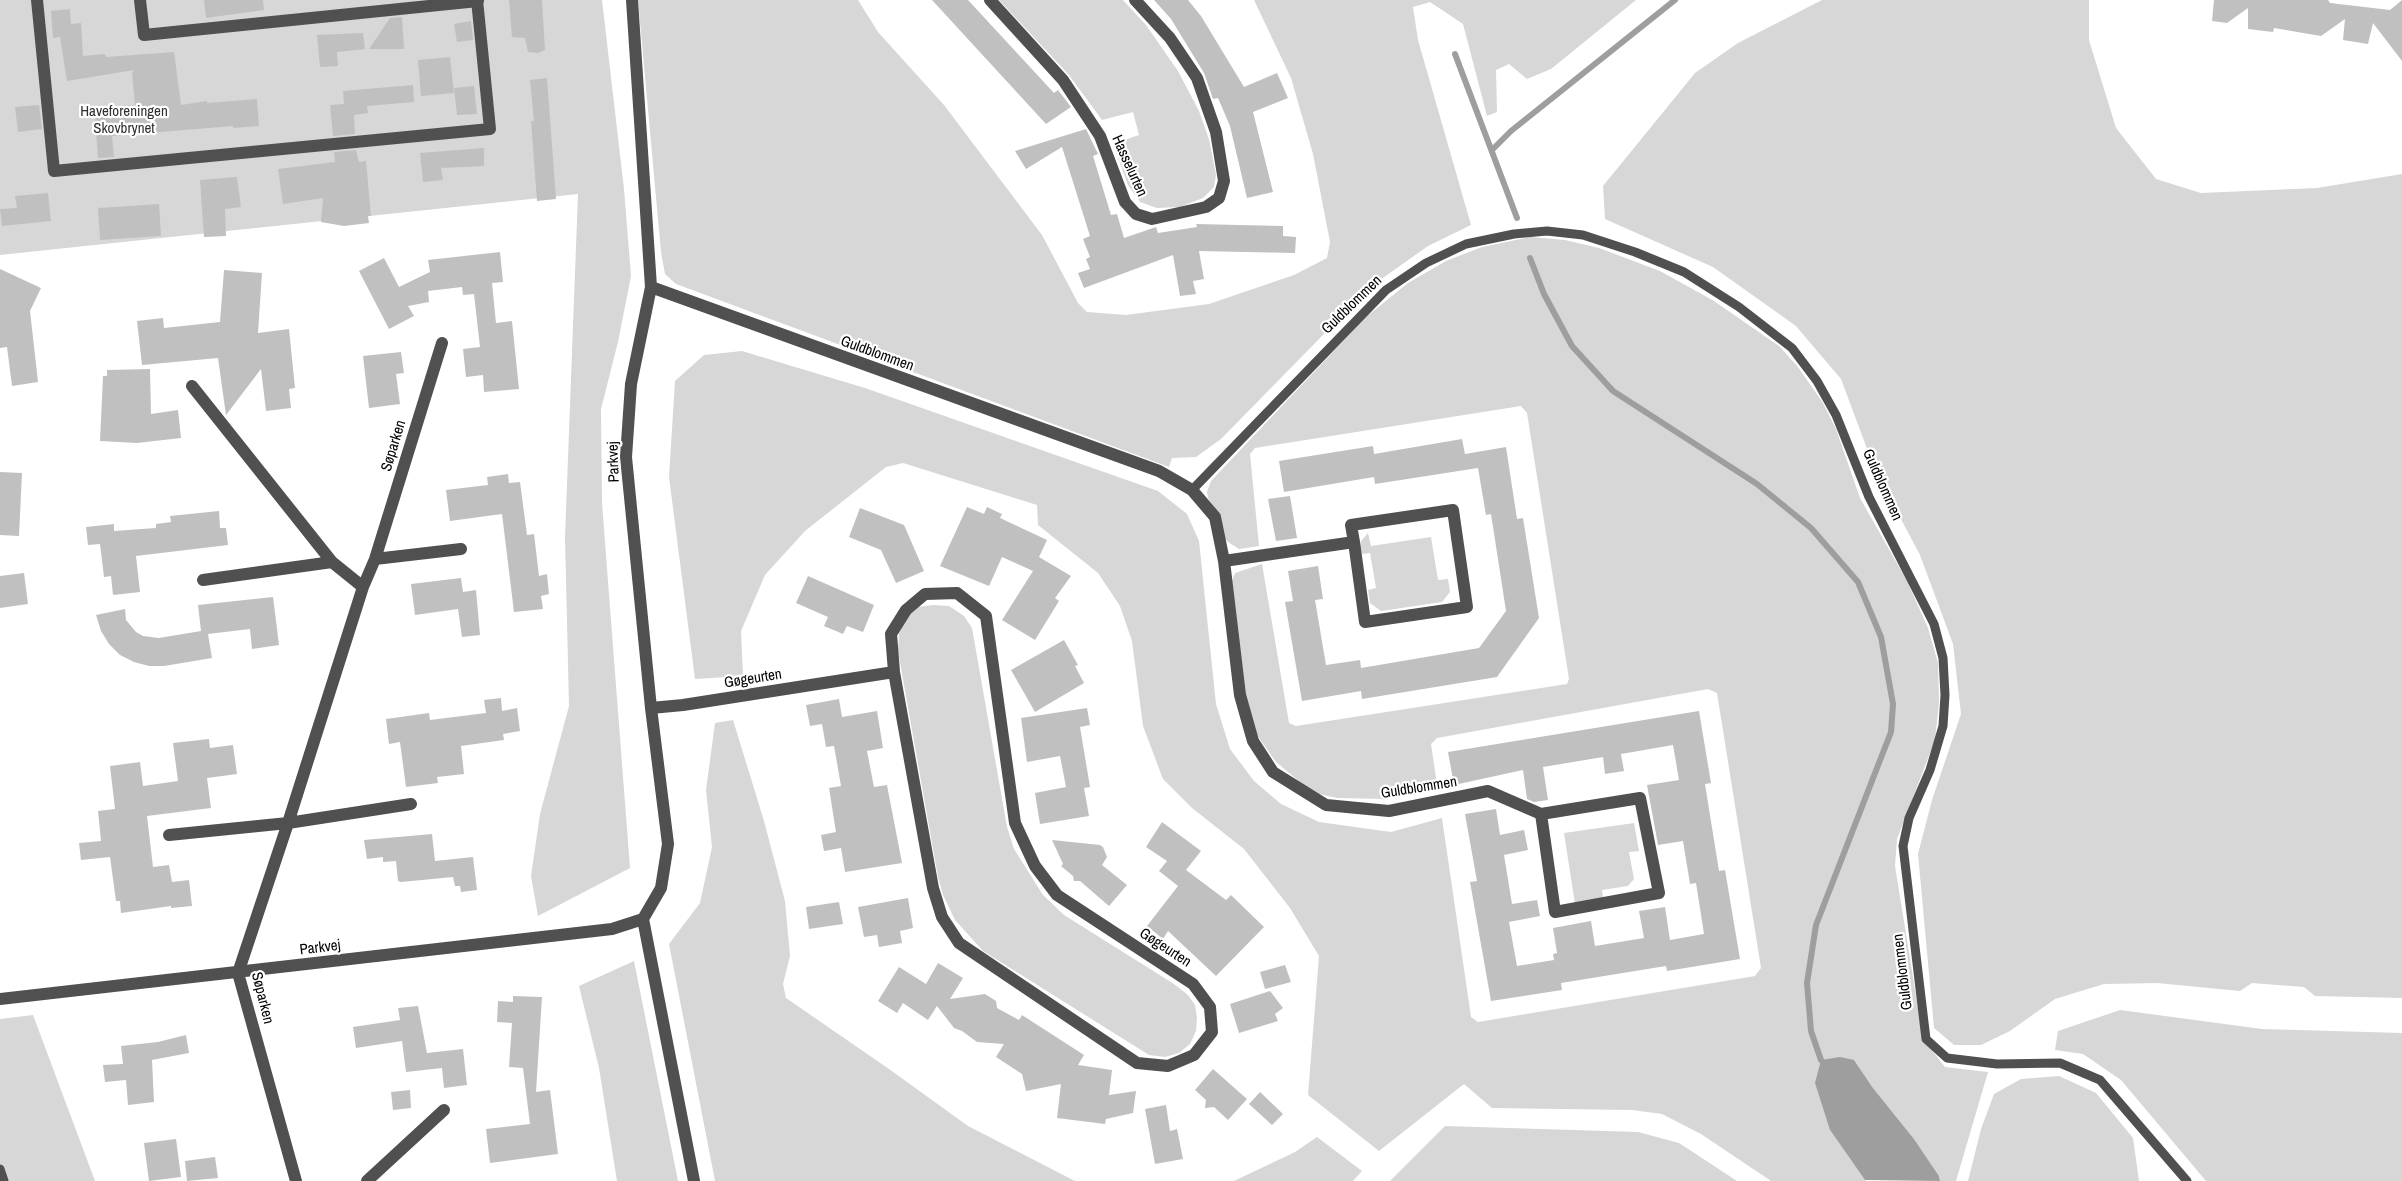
<!DOCTYPE html>
<meta charset="utf-8">
<style>
body{margin:0}
canvas{display:block;background:#fff}
</style>
<canvas width="2402" height="1181"></canvas>
<script>
const ctx = document.querySelector('canvas').getContext('2d');
ctx.lineJoin = 'round';
function fill(path, color) {
  ctx.fillStyle = color;
  ctx.fill(path, 'evenodd');
}
function shape(rows) {
  const path = new Path2D();
  for (const r of rows) {
    path.moveTo(r[0], r[1]);
    for (let i = 2; i < r.length; i += 2) path.lineTo(r[i], r[i + 1]);
  }
  return path;
}
function strokePath(path, color, width, dash) {
  ctx.strokeStyle = color;
  ctx.lineWidth = width;
  ctx.lineCap = dash ? 'butt' : 'round';
  ctx.setLineDash(dash || []);
  ctx.stroke(path);
}
function write(font, color, halo, rows, align = 'center') {
  ctx.font = font + ' "Archivo Narrow",sans-serif';
  ctx.lineWidth = 4.5;
  ctx.setLineDash([]);
  ctx.textBaseline = 'middle';
  ctx.strokeStyle = halo;
  ctx.fillStyle = color;
  for (const [text, x, y, turn = 0] of rows) {
    ctx.save();
    ctx.translate(x, y);
    ctx.rotate((+turn || 0) * Math.PI / 180);
    ctx.textAlign = isNaN(turn) ? turn : align;
    if (halo) ctx.strokeText(text, 0, 0);
    ctx.fillText(text, 0, 0);
    ctx.restore();
  }
}
const green = shape([
 [0,0,602,0,624,189,631,276,618,342,601,409,602,503,630,868,538,916,531,876,540,814,569,706,565,537,578,194,0,255],
 [638,0,858,0,878,32,944,105,1042,235,1078,303,1087,312,1126,315,1209,304,1294,275,1327,258,1330,242,1313,154,1291,78,1254,0,1636,0,1551,69,1527,79,1509,64,1496,70,1497,112,1487,116,1463,24,1430,2,1413,7,1418,40,1471,225,1428,246,1370,287,1221,439,1196,457,1172,458,1169,467,676,284,665,274,661,252],
 [999,0,1123,0,1146,25,1178,71,1199,111,1209,139,1216,175,1214,187,1203,198,1180,207,1157,208,1140,202,1128,185,1113,144,1139,135,1133,112,1102,120,1069,75],
 [1822,0,2089,0,2089,40,2116,128,2156,179,2201,193,2317,188,2402,174,2402,998,2315,996,2304,987,2252,983,2240,991,2157,983,2104,984,2055,999,2010,1031,1981,1045,1954,1045,1934,1028,1918,854,1932,800,1961,714,1953,644,1920,555,1875,470,1841,379,1796,326,1713,267,1605,219,1603,186,1695,73,1738,43],
 [1530,237,1565,240,1599,248,1660,271,1714,301,1779,346,1798,367,1823,403,1836,429,1860,498,1907,581,1928,628,1938,663,1939,702,1935,740,1897,839,1895,866,1923,1039,1945,1067,1988,1072,1956,1181,1940,1181,1939,1176,1914,1139,1873,1088,1854,1060,1830,1130,1866,1181,1771,1181,1701,1134,1662,1114,1632,1110,1492,1108,1464,1084,1379,1151,1308,1095,1319,956,1290,908,1244,849,1192,808,1163,779,1143,726,1132,641,1120,606,1098,573,1038,525,1037,505,903,463,886,467,805,531,765,575,741,631,743,676,695,679,669,477,675,381,704,355,742,351,865,388,1158,491,1187,514,1199,541,1216,704,1230,749,1254,781,1281,804,1319,822,1391,832,1442,818,1471,1017,1478,1022,1755,976,1761,968,1717,693,1708,689,1437,738,1431,744,1438,791,1385,799,1337,798,1319,794,1301,783,1276,762,1257,735,1246,707,1232,581,1235,573,1262,564,1289,723,1296,726,1567,684,1569,679,1527,413,1521,406,1255,448,1250,454,1259,546,1239,549,1228,542,1224,537,1219,514,1208,498,1207,492,1211,481,1366,317,1408,283,1446,261,1482,247],
 [1368,533,1371,546,1431,537,1438,580,1448,579,1450,592,1442,602,1381,611,1370,603,1368,590,1376,588,1370,553,1362,554,1360,547,1361,541],
 [933,605,949,606,964,616,972,628,1007,827,1014,849,1043,895,1064,915,1174,984,1188,995,1195,1005,1197,1017,1196,1031,1190,1044,1179,1053,1165,1057,1149,1055,983,951,955,920,943,895,938,877,898,651,899,633,907,616,918,607],
 [733,720,764,821,785,901,790,956,783,984,786,998,889,1069,968,1126,1075,1181,715,1181,669,944,700,903,712,847,706,790,715,723],
 [1634,823,1639,851,1629,852,1634,879,1628,886,1602,890,1603,898,1575,904,1564,833],
 [634,961,678,1181,617,1181,599,1068,579,986],
 [2120,1010,2262,1029,2402,1033,2402,1181,2206,1181,2121,1080,2083,1054,2055,1050,2058,1031],
 [33,1015,95,1181,0,1181,0,1019],
 [2059,1076,2096,1093,2133,1138,2139,1181,1968,1181,1981,1129,1994,1094,2021,1079],
 [1445,1126,1638,1132,1679,1143,1737,1181,1390,1181],
 [1317,1137,1362,1171,1353,1181,1234,1181,1295,1152]
]);
const water = shape([
 [1840,1057,1854,1060,1873,1088,1914,1139,1939,1176,1940,1181,1865,1180,1830,1130,1815,1083,1821,1060]
]);
const stream = shape([
 [1455,54,1517,218],
 [1492,150,1511,131,1675,0],
 [1530,258,1544,294,1572,346,1613,391,1757,484,1811,528,1858,582,1881,637,1893,704,1891,732,1816,925,1807,983,1811,1031,1821,1060]
]);
const building = shape([
 [204,0,263,0,264,10,206,18],
 [509,0,542,0,545,50,538,53,528,52,525,38,512,37],
 [932,0,968,0,1054,93,1058,90,1071,107,1046,124],
 [1154,0,1188,0,1201,16,1244,87,1277,73,1288,98,1253,112,1273,192,1247,198,1230,126,1218,98,1213,99,1204,73,1171,19],
 [2214,0,2328,0,2330,3,2390,10,2402,0,2402,61,2373,23,2368,44,2343,40,2345,19,2321,36,2274,28,2273,32,2248,29,2248,8,2227,23,2212,21],
 [70,9,71,24,81,23,83,56,105,54,106,57,174,52,181,105,207,101,207,103,257,99,259,126,233,128,233,126,112,136,114,157,98,158,95,118,108,107,135,105,132,73,134,70,67,81,60,37,53,38,51,11],
 [402,17,404,49,369,49,390,18],
 [471,21,473,40,457,42,454,24],
 [363,33,365,49,337,52,338,66,320,67,317,35],
 [450,57,454,93,421,96,418,60],
 [547,78,556,199,537,201,531,121,534,121,530,80],
 [413,85,414,102,367,106,368,113,354,115,355,134,333,136,330,105,344,104,343,91],
 [474,86,477,114,457,115,454,88],
 [39,105,42,129,18,132,15,107],
 [1086,129,1098,154,1093,156,1111,215,1117,214,1124,238,1156,227,1158,233,1197,227,1196,224,1283,226,1283,236,1296,237,1295,253,1199,251,1204,279,1193,281,1196,294,1180,296,1173,255,1084,288,1078,273,1090,269,1086,259,1090,257,1083,239,1090,236,1062,147,1026,169,1015,151],
 [484,148,484,166,441,168,443,180,423,182,420,153],
 [356,150,359,162,366,161,371,216,368,216,369,223,344,226,321,222,323,198,283,204,278,169,335,162,334,152],
 [237,177,241,207,225,209,226,236,204,237,200,180],
 [48,193,51,221,2,226,0,209,17,208,15,196],
 [159,204,161,236,100,240,98,208],
 [500,252,503,282,492,283,496,323,512,321,519,389,484,392,483,375,466,377,463,349,480,347,474,294,463,295,462,287,428,291,429,302,408,306,414,316,389,329,359,271,384,258,399,287,430,272,428,260],
 [0,269,41,288,30,311,38,382,12,386,7,347,0,348],
 [224,270,262,273,258,333,289,329,295,388,289,389,291,408,266,411,261,369,226,415,218,358,142,365,137,321,163,318,164,328,220,322],
 [401,352,404,373,396,374,400,404,369,408,363,356],
 [150,369,151,414,178,410,181,438,137,443,100,441,103,376,107,376,107,370],
 [1462,439,1465,454,1506,447,1517,519,1523,518,1539,618,1497,677,1362,699,1361,691,1302,701,1285,602,1293,601,1288,571,1318,566,1323,599,1315,600,1326,665,1360,660,1361,668,1479,648,1506,611,1491,514,1486,515,1478,468,1375,484,1374,477,1284,492,1279,461,1373,446,1374,454],
 [0,472,22,473,19,536,0,535],
 [508,474,509,483,520,482,527,535,534,534,539,576,547,574,549,594,541,596,543,609,514,612,502,514,450,521,446,490,488,485,487,477],
 [1290,496,1297,538,1276,541,1268,499],
 [967,507,984,514,987,507,1002,514,1000,518,1047,540,1039,557,1071,576,1055,598,1059,601,1035,640,1002,620,1033,571,1002,557,989,586,940,566],
 [860,508,904,525,924,571,896,583,881,550,849,537],
 [219,511,220,528,226,528,228,545,136,556,140,592,113,595,111,576,104,577,100,544,88,545,86,527,114,524,114,531,156,528,156,524,171,522,170,516],
 [24,573,28,604,0,608,0,576],
 [808,576,874,605,863,632,847,626,843,634,824,626,828,617,796,603],
 [461,578,463,592,476,590,480,635,462,637,458,609,415,615,411,584],
 [273,597,279,645,252,649,250,629,208,634,212,658,164,666,149,666,134,662,120,655,109,644,101,631,96,615,125,609,126,620,136,632,143,636,159,638,201,631,198,605],
 [1064,640,1078,665,1075,666,1084,683,1035,712,1011,670],
 [501,698,502,711,517,708,520,731,503,734,504,740,461,746,464,774,437,777,438,783,406,787,400,742,389,744,386,719,429,713,430,720,486,713,484,700],
 [839,699,842,717,877,711,883,748,867,751,874,787,887,785,902,863,845,872,841,848,824,851,821,835,836,832,829,788,841,786,834,746,826,747,822,724,810,726,806,705],
 [1087,708,1090,725,1080,727,1090,787,1084,788,1089,816,1040,824,1035,793,1066,787,1060,756,1027,762,1021,718],
 [1699,711,1711,783,1705,784,1719,871,1725,870,1740,959,1667,971,1666,966,1561,983,1562,990,1491,1001,1470,882,1477,881,1465,814,1496,809,1500,835,1524,830,1528,850,1504,855,1512,904,1537,900,1540,916,1509,922,1517,966,1554,960,1553,954,1557,953,1553,928,1591,921,1595,946,1644,938,1639,911,1665,907,1670,940,1704,934,1696,883,1690,884,1683,841,1658,845,1647,785,1679,780,1673,745,1621,754,1624,771,1605,774,1603,757,1543,767,1548,800,1534,802,1527,799,1523,770,1454,785,1448,752],
 [209,739,210,748,233,745,237,774,207,778,211,808,147,816,153,867,169,865,172,882,189,880,192,906,171,908,171,906,121,913,120,901,116,901,110,857,81,860,79,843,101,841,98,811,115,809,110,766,140,762,143,786,178,781,173,743],
 [1162,822,1201,851,1186,870,1226,900,1231,895,1264,927,1216,976,1168,931,1163,939,1147,926,1178,886,1159,871,1167,861,1146,847],
 [432,834,435,861,473,857,477,890,461,892,460,886,455,886,453,877,401,882,398,881,396,861,383,862,383,857,367,859,364,840],
 [1052,840,1100,845,1103,847,1107,857,1102,865,1127,885,1109,906,1080,881,1074,881,1073,876,1061,866,1063,864],
 [908,898,913,928,900,931,902,943,879,947,877,935,864,937,858,907],
 [839,902,843,924,809,929,806,907],
 [938,963,963,978,950,999,985,994,996,1001,997,1008,1019,1020,1022,1015,1084,1055,1078,1065,1112,1070,1109,1095,1136,1091,1133,1113,1106,1119,1105,1124,1057,1118,1061,1084,1026,1091,1022,1074,996,1057,1004,1044,977,1042,962,1031,954,1028,937,1006,928,1020,903,1003,897,1013,878,1001,899,967,926,984],
 [1285,965,1291,982,1265,989,1260,972],
 [1270,991,1283,1008,1275,1014,1278,1021,1239,1033,1230,1004],
 [513,996,542,997,536,1092,550,1090,558,1154,490,1163,486,1129,530,1124,523,1068,509,1067,512,1023,497,1022,498,1001,513,1002],
 [418,1006,427,1053,463,1049,467,1085,444,1088,442,1068,406,1072,402,1041,356,1048,353,1027,400,1020,398,1008],
 [186,1035,189,1053,152,1060,154,1102,128,1105,126,1080,105,1082,103,1065,123,1064,121,1046,158,1042],
 [1213,1069,1247,1099,1228,1120,1214,1107,1205,1108,1206,1100,1195,1090],
 [410,1090,411,1108,393,1110,391,1092],
 [1260,1092,1283,1114,1272,1125,1249,1104],
 [1166,1105,1170,1131,1177,1129,1183,1159,1155,1164,1145,1109],
 [176,1139,181,1177,149,1181,144,1143],
 [215,1157,218,1178,187,1181,185,1161]
]);
const lane = shape([
 [1192,490,1386,290,1426,263,1466,244,1514,234,1547,231,1583,235,1635,252,1684,272,1739,307,1792,348,1817,381,1836,415,1869,497,1934,624,1943,658,1945,695,1943,726,1930,770,1909,818,1903,846,1926,1039,1947,1058,1997,1064,2060,1063,2100,1080,2187,1181],
 [0,1169,4,1181]
]);
const street = shape([
 [37,0,54,171,490,129,477,0],
 [140,0,144,35,478,1],
 [990,0,1063,80,1100,136,1125,202,1136,214,1152,219,1206,207,1219,198,1224,181,1216,132,1197,78,1170,38,1135,0],
 [651,287,1159,471,1192,490,1215,517,1224,561,1240,695,1253,741,1273,772,1326,805,1389,811,1488,791,1541,814,1555,912,1659,893,1640,798,1541,814],
 [192,386,332,562,363,587],
 [375,559,461,549],
 [1224,561,1354,542,1365,622,1467,607,1453,510,1351,525,1354,542],
 [203,580,332,562],
 [651,708,683,705,894,672,891,634,906,610,925,594,957,593,986,616,1015,823,1035,866,1057,895,1193,984,1210,1007,1212,1032,1194,1055,1168,1066,1137,1063,959,943,942,917,933,888,894,672],
 [169,835,288,823,411,804],
 [643,919,694,1181],
 [0,999,612,929,643,919,661,888,668,844,651,708,626,457,631,384,651,287,632,0],
 [296,1181,238,973,288,823,363,587,375,559,442,343],
 [367,1181,444,1110]
]);
const parkNames = [
 ["Haveforeningen",124,112],
 ["Skovbrynet",124,129]
];
const streetNames = [
 ["Hasselurten",1129,166,66],
 ["Guldblommen",1352,305,-44],
 ["Guldblommen",877,354,20],
 ["Søparken",394,446,-73],
 ["Parkvej",614,462,-92],
 ["Guldblommen",1882,485,66],
 ["Gøgeurten",753,679,-9],
 ["Guldblommen",1419,788,-9],
 ["Parkvej",320,948,-7],
 ["Gøgeurten",1165,948,33],
 ["Guldblommen",1903,972,-97],
 ["Søparken",262,998,76]
];
fill(green, '#d7d7d7');
fill(water, '#9e9e9e');
strokePath(stream, '#9e9e9e', 6);
fill(building, '#c0c0c0');
strokePath(lane, '#505050', 9);
strokePath(street, '#505050', 12);
write('15px', '#2e2e2e', '#fff', parkNames);
write('15px', '#000', '#fff', streetNames);
</script>
